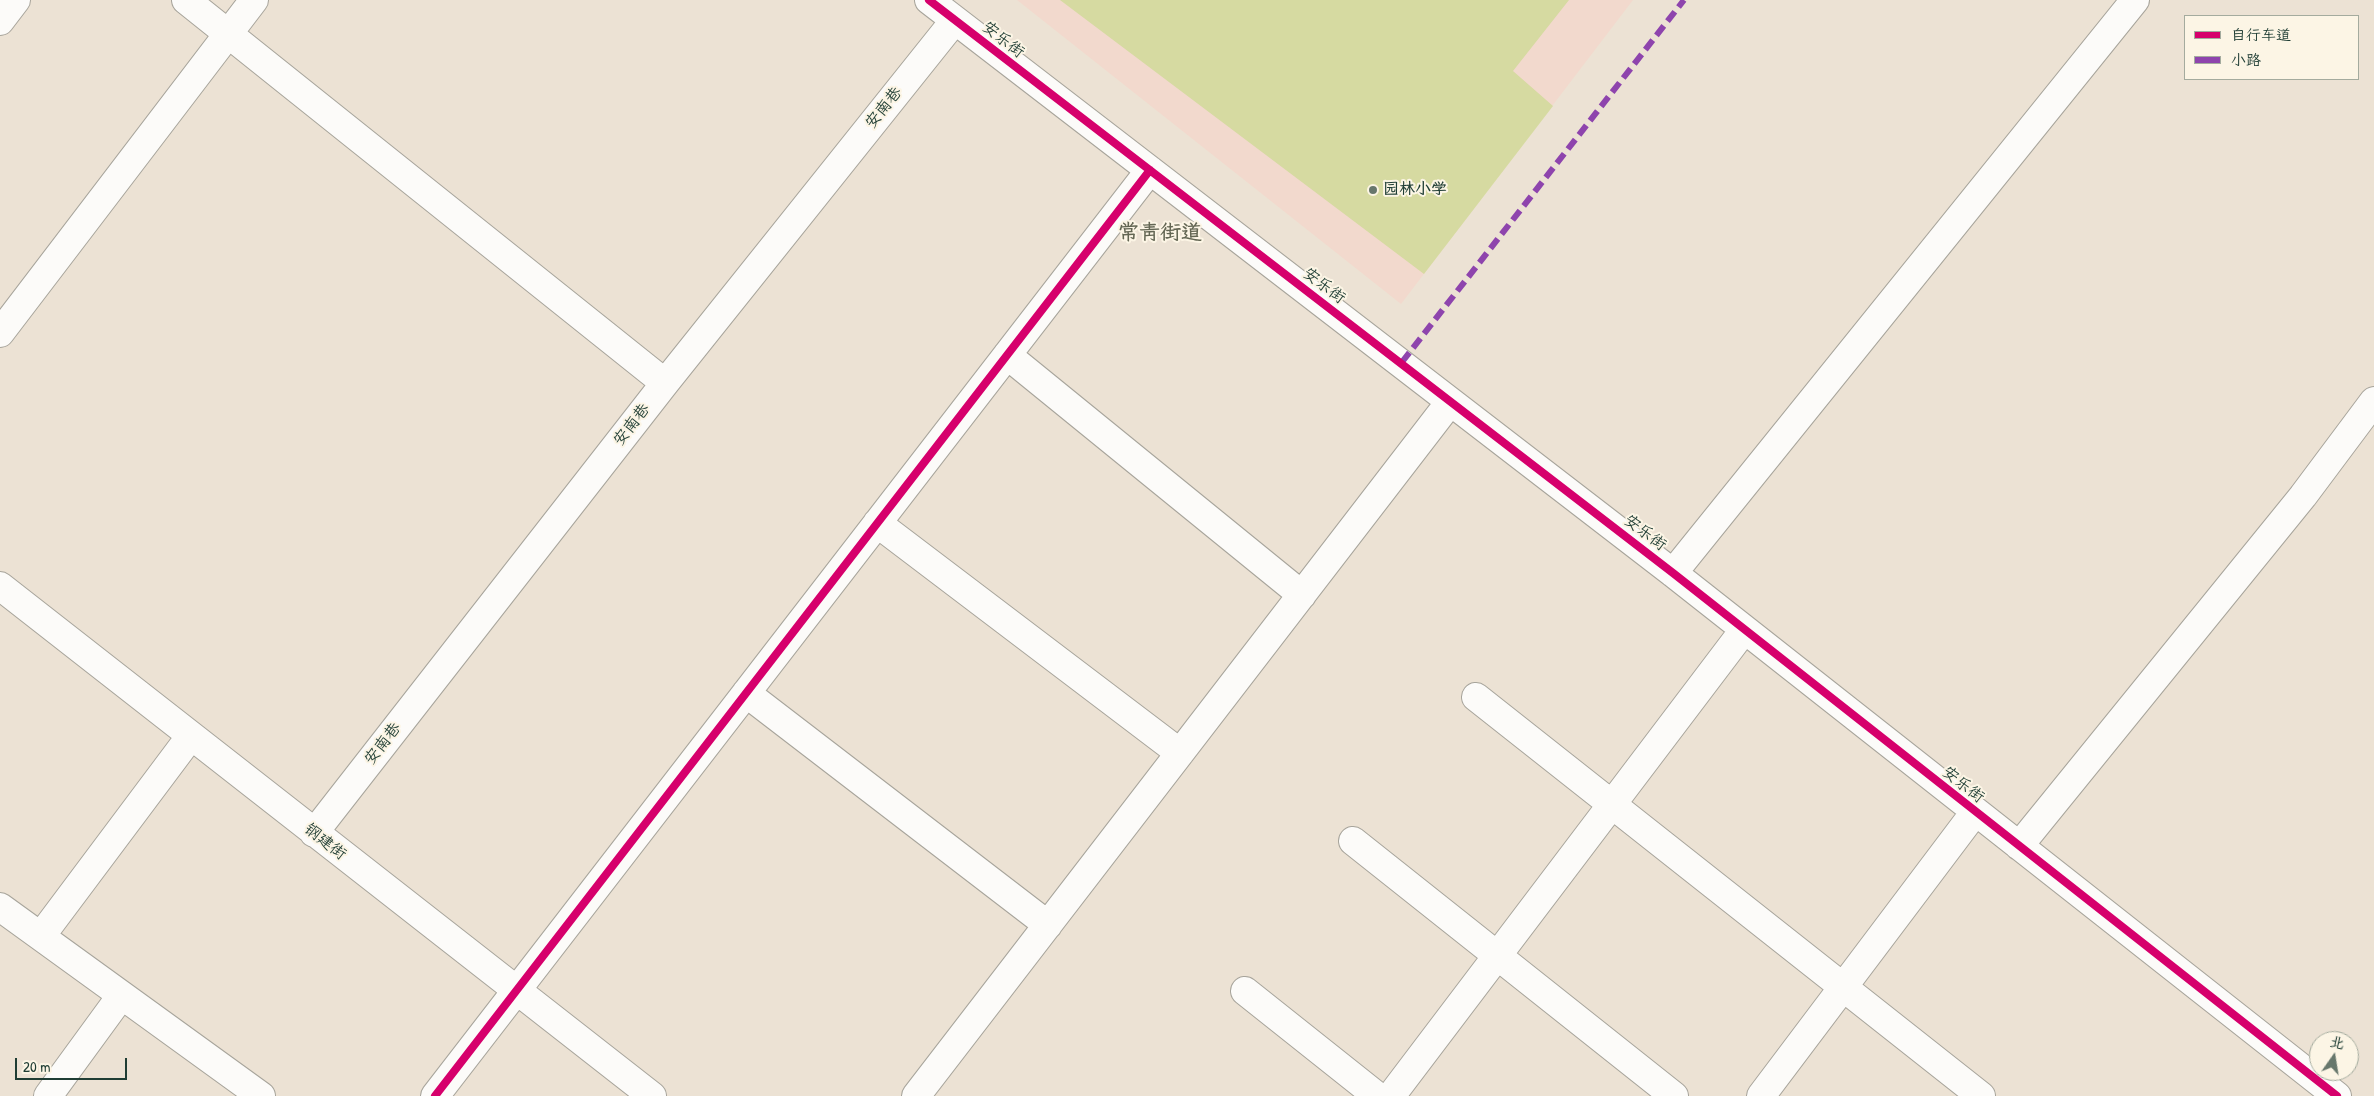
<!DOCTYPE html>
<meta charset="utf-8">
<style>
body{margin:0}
#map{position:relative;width:2374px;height:1096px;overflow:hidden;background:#ece2d4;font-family:"Patrick Hand","LXGW WenKai TC",sans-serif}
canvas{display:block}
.legend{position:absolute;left:2184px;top:15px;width:175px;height:65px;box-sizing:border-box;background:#fcf5e5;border:1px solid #a4ab9e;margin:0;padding:6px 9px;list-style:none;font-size:15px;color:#1f3d34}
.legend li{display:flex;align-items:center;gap:10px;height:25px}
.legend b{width:25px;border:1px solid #a4ab9e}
.north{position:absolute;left:2309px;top:1031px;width:50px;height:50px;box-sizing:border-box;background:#fcf5e5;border:1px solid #a4ab9e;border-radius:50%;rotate:13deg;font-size:14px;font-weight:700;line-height:20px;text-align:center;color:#1f3d34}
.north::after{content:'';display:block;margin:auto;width:18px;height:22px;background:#67776c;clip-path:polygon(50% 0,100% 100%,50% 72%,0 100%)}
.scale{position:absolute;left:15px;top:1058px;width:112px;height:22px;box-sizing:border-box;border:2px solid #1f3d34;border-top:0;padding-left:6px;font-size:15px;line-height:18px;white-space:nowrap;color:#1f3d34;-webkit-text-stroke:4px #fcf5e5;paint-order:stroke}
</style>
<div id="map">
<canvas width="2374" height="1096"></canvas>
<ul class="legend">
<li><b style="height:6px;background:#d6006c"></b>自行车道</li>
<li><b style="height:6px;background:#8e44ad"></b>小路</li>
</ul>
<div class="north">北</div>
<div class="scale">20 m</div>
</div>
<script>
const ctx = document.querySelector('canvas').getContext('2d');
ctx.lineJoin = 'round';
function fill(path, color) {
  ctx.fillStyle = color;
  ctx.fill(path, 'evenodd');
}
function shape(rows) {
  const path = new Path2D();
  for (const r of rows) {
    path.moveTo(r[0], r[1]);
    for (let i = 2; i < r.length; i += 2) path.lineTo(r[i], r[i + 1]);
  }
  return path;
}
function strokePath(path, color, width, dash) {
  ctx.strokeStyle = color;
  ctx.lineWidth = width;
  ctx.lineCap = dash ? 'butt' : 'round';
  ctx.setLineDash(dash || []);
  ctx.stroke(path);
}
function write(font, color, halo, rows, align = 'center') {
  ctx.font = font + ' "Patrick Hand","LXGW WenKai TC",sans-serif';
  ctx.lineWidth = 4;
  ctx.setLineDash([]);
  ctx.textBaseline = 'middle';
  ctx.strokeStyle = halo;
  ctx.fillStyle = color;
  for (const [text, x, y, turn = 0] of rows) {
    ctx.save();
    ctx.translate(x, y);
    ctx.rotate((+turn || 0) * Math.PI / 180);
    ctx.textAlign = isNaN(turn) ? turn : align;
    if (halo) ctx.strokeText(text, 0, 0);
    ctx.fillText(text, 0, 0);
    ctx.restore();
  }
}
const built = shape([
 [1017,0,1633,0,1401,304]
]);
const green = shape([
 [1060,0,1569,0,1513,71,1553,106,1424,274]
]);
const minor = shape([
 [186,0,665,383],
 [929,0,1673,573,2337,1096],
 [0,21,16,0],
 [0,333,254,0],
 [1007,355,1302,595],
 [877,523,1180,753],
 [1673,573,2135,0],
 [0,586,652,1096],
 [746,693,1048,925],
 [1476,697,1981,1096],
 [314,833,665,383,955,20],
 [1353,841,1674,1096],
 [2019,846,2303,496,2374,401],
 [0,907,261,1096],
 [41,936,190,737],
 [1245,991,1377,1096],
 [48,1096,121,996],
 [435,1096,1150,170],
 [916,1096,1450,402],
 [1391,1096,1744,630],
 [1761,1096,1975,812]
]);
const quiet = shape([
 [1402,362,1684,0]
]);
const cycleway = shape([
 [929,0,1673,573,2337,1096],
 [435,1096,1150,170]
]);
const markers = [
 [1373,190,5,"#67776c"]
];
const streetNames = [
 ["安乐街",1003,40,38],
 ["安南巷",884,108,-51],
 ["安乐街",1324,286,37],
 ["安南巷",632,425,-52],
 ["安乐街",1645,533,37],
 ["安南巷",383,744,-52],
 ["安乐街",1963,785,38],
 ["钢建街",325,842,38]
];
const poiNames = [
 ["园林小学",1383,190]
];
const districtNames = [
 ["常青街道",1160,233]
];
fill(built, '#f2d9cd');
fill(green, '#d6daa1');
strokePath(minor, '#a7a49b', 30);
strokePath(minor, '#fcfbf9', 28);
strokePath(quiet, '#8e44ad', 6, [12, 6]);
strokePath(cycleway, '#d6006c', 8);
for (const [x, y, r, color] of markers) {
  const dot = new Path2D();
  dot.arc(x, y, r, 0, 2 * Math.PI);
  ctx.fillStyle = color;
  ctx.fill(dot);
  strokePath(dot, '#fcf5e5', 2);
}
write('16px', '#1f3d34', '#fcf5e5', streetNames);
write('bold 16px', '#1f3d34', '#fcf5e5', poiNames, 'left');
write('bold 21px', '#636653', '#fcf5e5', districtNames);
</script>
